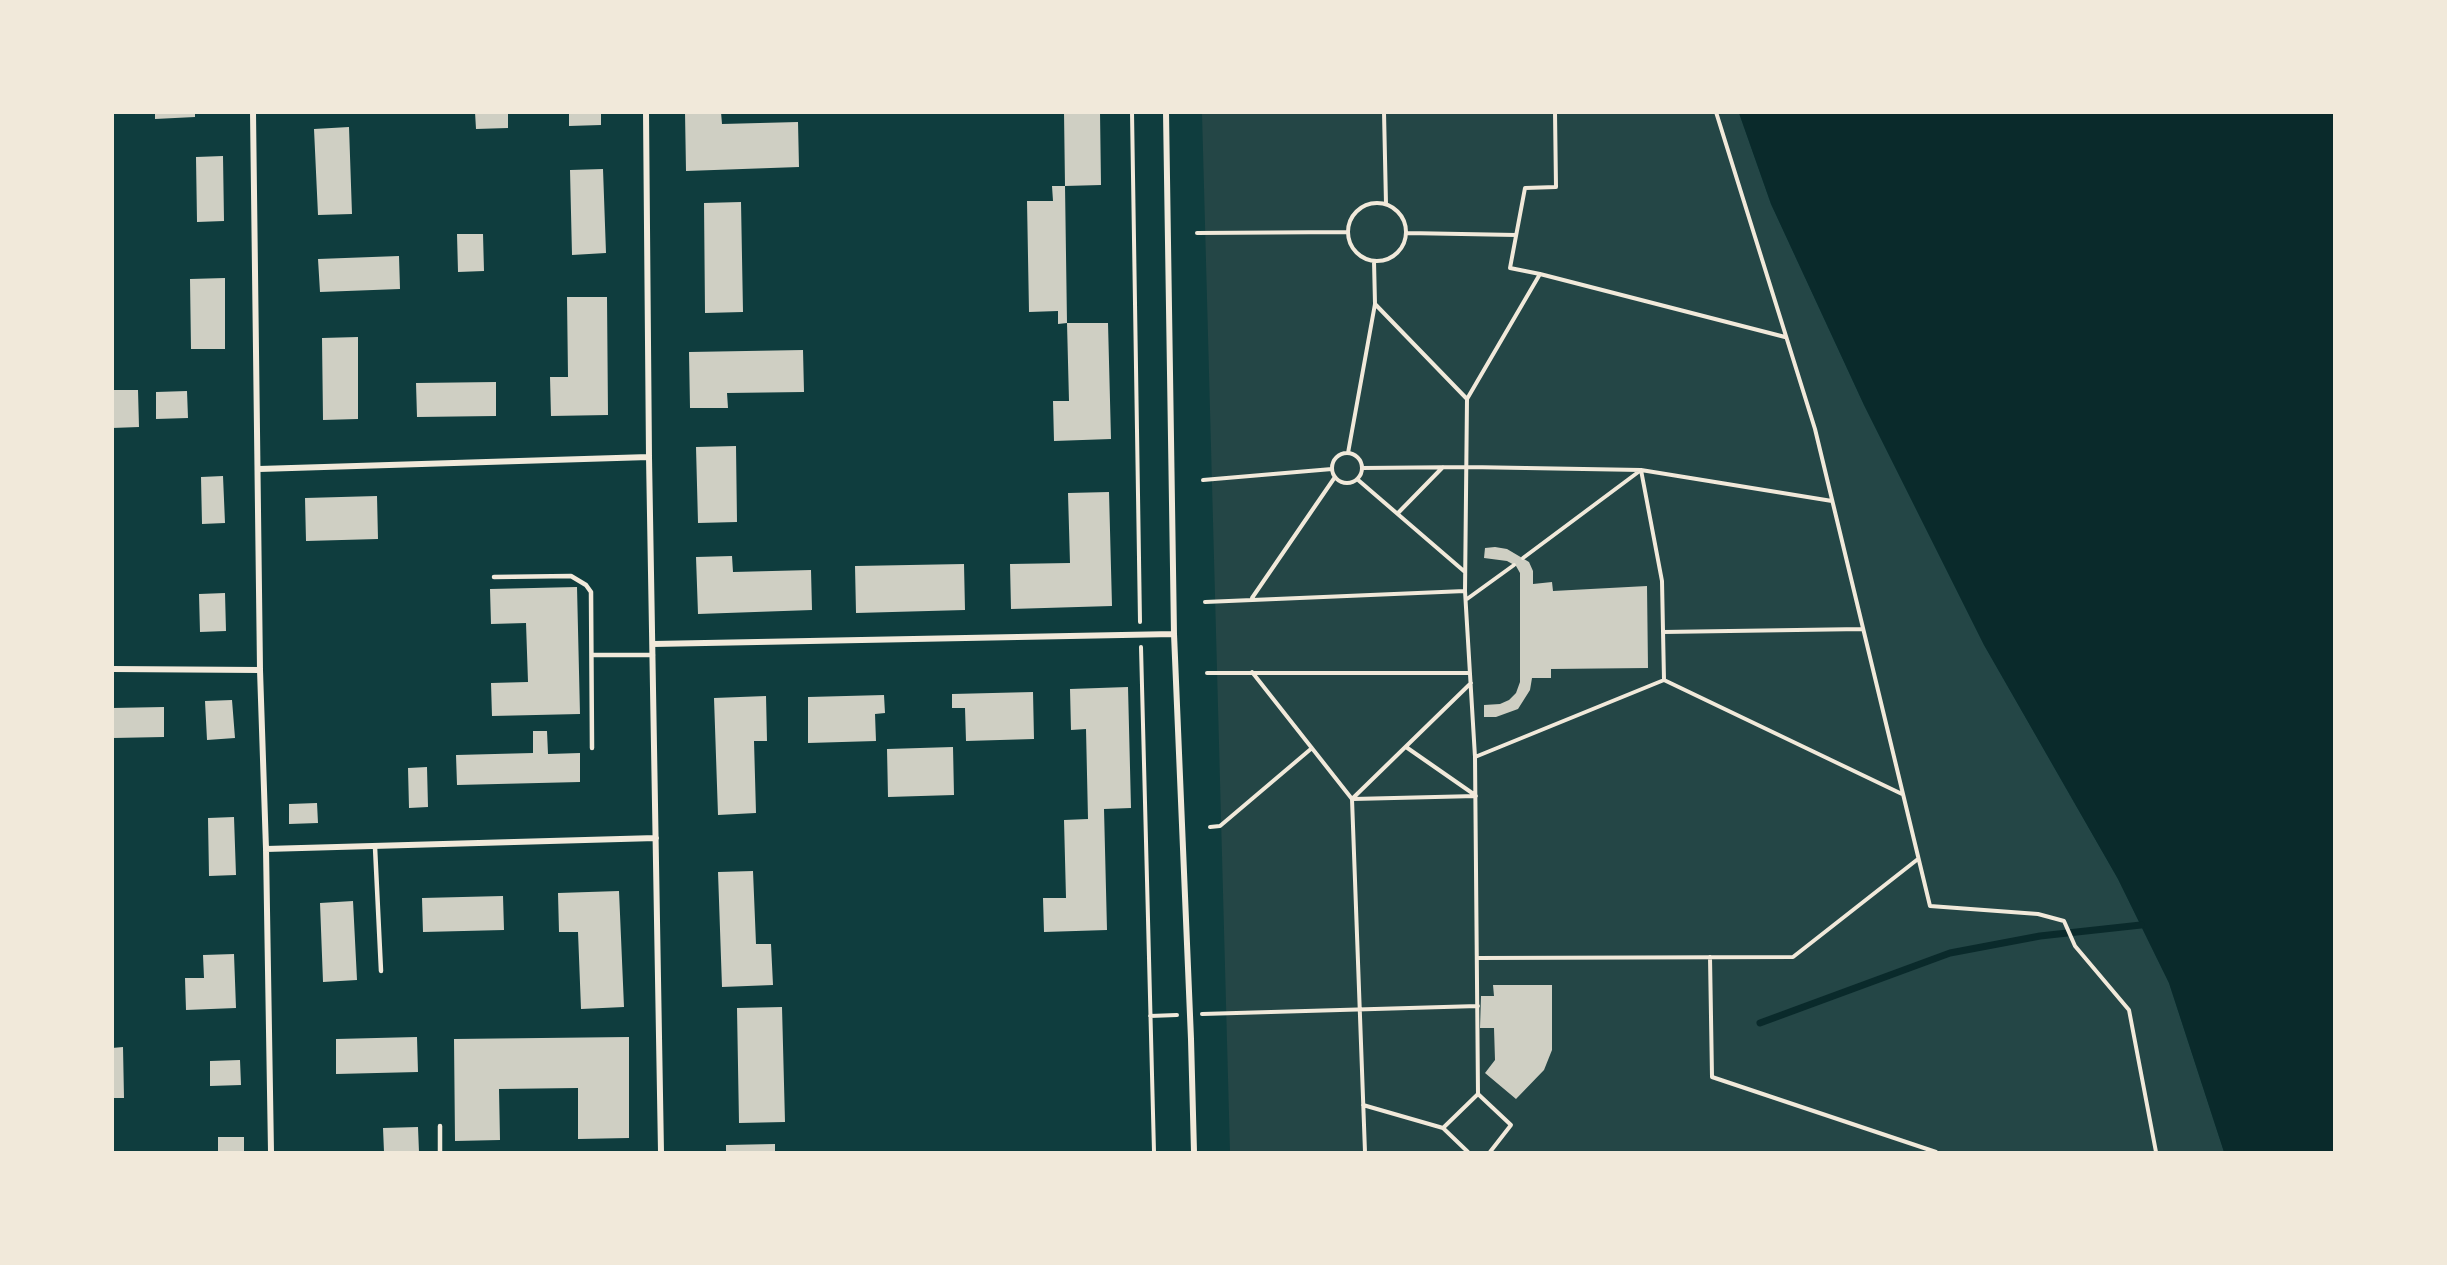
<!DOCTYPE html>
<style>
body{margin:0}
#map{position:relative;width:2447px;height:1265px;overflow:hidden;background:#0f3d3e;font-family:Overpass,sans-serif}
canvas{display:block}
.frame{position:absolute;inset:0;border:114px solid #f1e9da;pointer-events:none}
</style>
<div id="map">
<canvas width="2447" height="1265"></canvas>
<div class="frame"></div>
</div>
<script>
const ctx = document.querySelector('canvas').getContext('2d');
ctx.lineJoin = 'round';
function fill(path, color) {
  ctx.fillStyle = color;
  ctx.fill(path, 'evenodd');
}
function shape(rows) {
  const path = new Path2D();
  for (const r of rows) {
    if (r.length === 3) {
      path.moveTo(r[0] + r[2], r[1]);
      path.arc(r[0], r[1], r[2], 0, 2 * Math.PI);
      continue;
    }
    path.moveTo(r[0], r[1]);
    for (let i = 2; i < r.length; i += 2) path.lineTo(r[i], r[i + 1]);
  }
  return path;
}
function strokePath(path, color, width, dash) {
  ctx.strokeStyle = color;
  ctx.lineWidth = width;
  ctx.lineCap = dash ? 'butt' : 'round';
  ctx.setLineDash(dash || []);
  ctx.stroke(path);
}
const green = shape([
 [1202,113,1739,113,1771,204,1864,405,1984,645,2118,879,2169,983,2224,1152,1230,1152]
]);
const water = shape([
 [1739,113,2334,113,2334,1152,2224,1152,2169,983,2118,879,1984,645,1864,405,1771,204]
]);
const stream = shape([
 [1760,1023,1950,953,2040,936,2141,925]
]);
const building = shape([
 [155,112,195,112,195,117,155,119],
 [475,112,508,112,508,128,476,129],
 [569,112,601,112,601,125,569,126],
 [685,112,721,112,722,124,798,122,799,167,686,171],
 [1064,112,1100,112,1101,185,1065,186],
 [349,127,352,214,318,215,314,129],
 [223,156,224,221,197,222,196,157],
 [603,169,606,253,572,255,570,170],
 [1052,186,1065,186,1067,323,1058,324,1058,311,1029,312,1027,201,1053,201],
 [741,202,743,312,705,313,704,203],
 [457,234,483,234,484,271,458,272],
 [399,256,400,289,320,292,318,259],
 [225,278,225,349,191,349,190,279],
 [567,297,607,297,608,415,551,416,550,377,568,377],
 [1067,323,1108,323,1111,439,1054,441,1053,401,1069,401],
 [358,337,358,419,323,420,322,338],
 [803,350,804,392,727,393,728,408,690,408,689,352],
 [496,382,496,416,417,417,416,383],
 [112,390,138,390,139,427,112,428],
 [187,391,188,418,156,419,156,392],
 [736,446,737,522,698,523,696,447],
 [223,476,225,523,202,524,201,477],
 [1109,492,1112,606,1011,609,1010,564,1070,563,1068,493],
 [377,496,378,539,306,541,305,498],
 [1495,547,1507,549,1529,562,1533,571,1533,584,1552,582,1553,591,1647,586,1648,668,1551,669,1551,678,1532,678,1530,690,1518,709,1496,717,1484,717,1484,705,1500,704,1509,700,1516,693,1520,682,1520,573,1516,566,1507,561,1484,558,1485,548],
 [732,556,733,572,811,570,812,610,698,614,696,557],
 [964,564,965,610,856,613,855,566],
 [577,587,580,714,492,716,491,683,528,682,526,623,491,624,490,589],
 [225,593,226,631,200,632,199,594],
 [1128,687,1131,808,1104,809,1107,930,1044,932,1043,898,1066,898,1064,820,1088,819,1086,729,1071,730,1070,689],
 [1033,692,1034,739,966,741,965,708,952,708,952,694],
 [884,695,885,713,875,714,876,741,808,743,808,697],
 [766,696,767,741,754,741,756,813,718,815,714,698],
 [232,700,235,738,207,740,205,701],
 [164,707,164,737,113,738,112,708],
 [533,731,547,731,548,754,580,753,580,782,457,785,456,755,533,753],
 [953,747,954,795,888,797,887,749],
 [427,767,428,807,409,808,408,768],
 [317,803,318,823,289,824,289,804],
 [234,817,236,875,209,876,208,818],
 [753,871,756,944,771,944,773,985,722,987,718,872],
 [619,891,624,1007,581,1009,578,932,559,932,558,893],
 [503,896,504,930,423,932,422,898],
 [353,901,357,980,323,982,320,903],
 [234,954,236,1008,186,1010,185,978,204,978,203,955],
 [1493,985,1552,985,1552,1050,1544,1070,1516,1099,1485,1073,1495,1060,1494,1028,1480,1028,1481,996,1494,996],
 [782,1007,785,1122,739,1123,737,1008],
 [417,1037,418,1072,336,1074,336,1039],
 [629,1037,629,1138,578,1139,578,1088,499,1089,500,1140,455,1141,454,1039],
 [123,1047,124,1098,112,1098,112,1048],
 [240,1060,241,1085,210,1086,210,1061],
 [418,1127,419,1152,384,1152,383,1128],
 [218,1137,244,1137,244,1152,218,1152],
 [775,1144,775,1152,726,1152,726,1145]
]);
const path = shape([
 [1132,112,1140,622],
 [1384,112,1386,204],
 [1555,112,1556,187,1525,188,1510,268,1540,274,1785,337],
 [1716,112,1815,429,1930,906,2038,914,2064,921,2075,946,2129,1010,2156,1152],
 [1377,232,29],
 [1197,233,1348,232],
 [1407,233,1516,235],
 [1375,304,1467,399,1465,591,1475,757,1478,1094],
 [1467,399,1540,274],
 [1348,453,1375,304,1374,261],
 [1347,468,15],
 [1362,468,1468,467,1641,470,1832,501],
 [1357,479,1465,572],
 [1203,480,1332,469],
 [1398,513,1443,467],
 [1523,558,1641,470,1662,581,1664,680],
 [1252,598,1335,477],
 [1467,599,1514,565],
 [1205,602,1465,591],
 [1663,632,1863,629],
 [1141,647,1154,1152],
 [1252,672,1352,799,1365,1152],
 [1207,673,1470,673],
 [1406,747,1475,795],
 [1475,757,1664,680,1902,794],
 [1352,799,1471,683],
 [1353,799,1476,796],
 [1210,827,1220,826,1312,748],
 [1710,957,1712,1077,1936,1152],
 [1477,958,1793,957,1918,859],
 [1202,1014,1478,1006],
 [1150,1016,1177,1015],
 [1363,1105,1443,1128,1468,1152],
 [1443,1128,1478,1094,1511,1125,1490,1152]
]);
const service = shape([
 [494,577,571,576,586,585,591,592,592,748],
 [592,655,653,655],
 [375,847,381,971],
 [440,1126,440,1152]
]);
const minor = shape([
 [253,112,260,670,266,849,271,1152],
 [646,112,649,457,661,1152],
 [1166,112,1174,634,1191,1039,1194,1152],
 [259,469,649,457],
 [653,644,1174,634],
 [112,669,260,670],
 [266,849,656,838]
]);
fill(green, '#244646');
fill(water, '#0a2a2b');
strokePath(stream, '#0a2a2b', 7);
fill(building, '#cfcfc3');
strokePath(path, '#f1e9da', 4);
strokePath(service, '#f1e9da', 4.5);
strokePath(minor, '#f1e9da', 6);
</script>
